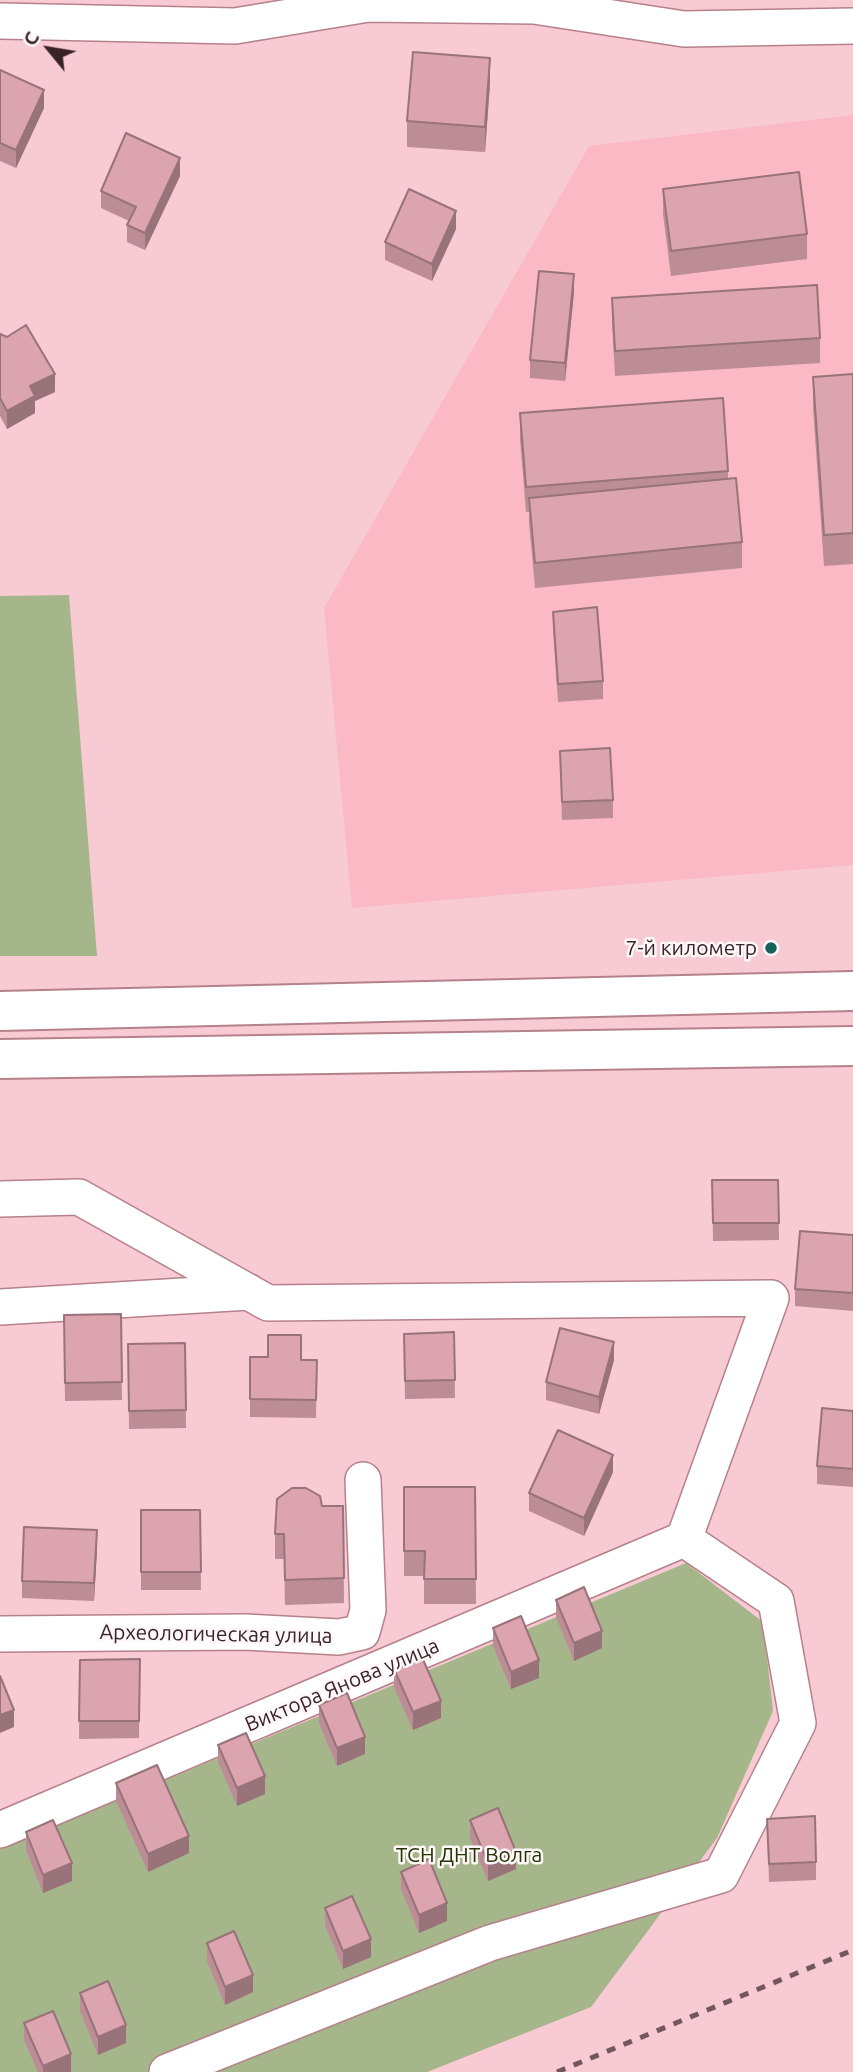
<!DOCTYPE html>
<meta charset="utf-8">
<style>
body{margin:0}
#map{position:relative;width:853px;height:2072px;overflow:hidden;background:#f8cad3;font-family:Ubuntu,sans-serif}
canvas{display:block}
.north{position:absolute;left:14px;top:14px;width:70px;height:70px;-webkit-text-stroke:5px #fdf7f8;paint-order:stroke;rotate:300deg;font-size:19px;font-weight:700;line-height:28px;text-align:center;color:#392328}
.north::after{content:'';display:block;margin:auto;width:24px;height:32px;background:#392328;clip-path:polygon(50% 0,100% 100%,50% 72%,0 100%)}
</style>
<div id="map">
<canvas width="853" height="2072"></canvas>
<div class="north">С</div>
</div>
<script>
const ctx = document.querySelector('canvas').getContext('2d');
ctx.lineJoin = 'round';
function fill(path, color) {
  ctx.fillStyle = color;
  ctx.fill(path, 'evenodd');
}
function shape(rows) {
  const path = new Path2D();
  for (const r of rows) {
    path.moveTo(r[0], r[1]);
    for (let i = 2; i < r.length; i += 2) path.lineTo(r[i], r[i + 1]);
  }
  return path;
}
function strokePath(path, color, width, dash) {
  ctx.strokeStyle = color;
  ctx.lineWidth = width;
  ctx.lineCap = dash ? 'butt' : 'round';
  ctx.setLineDash(dash || []);
  ctx.stroke(path);
}
function write(font, color, halo, rows, align = 'center') {
  ctx.font = font + ' Ubuntu,sans-serif';
  ctx.lineWidth = 5;
  ctx.setLineDash([]);
  ctx.textBaseline = 'middle';
  ctx.strokeStyle = halo;
  ctx.fillStyle = color;
  for (const [text, x, y, turn = 0] of rows) {
    ctx.save();
    ctx.translate(x, y);
    ctx.rotate((+turn || 0) * Math.PI / 180);
    ctx.textAlign = isNaN(turn) ? turn : align;
    if (halo) ctx.strokeText(text, 0, 0);
    ctx.fillText(text, 0, 0);
    ctx.restore();
  }
}
const built = shape([
 [853,115,853,865,352,908,324,608,589,146]
]);
const green = shape([
 [69,595,97,956,0,956,0,596],
 [686,1563,763,1622,773,1711,717,1838,591,2007,427,2072,0,2072,0,1849]
]);
const minor = shape([
 [0,21,235,26,368,4,534,6,684,29,853,26],
 [0,1199,79,1197,268,1303,771,1298,684,1539],
 [0,1307,249,1292],
 [0,1634,245,1632,339,1637,362,1632,368,1610,363,1480],
 [0,1830,684,1539],
 [167,2072,490,1943,721,1875,798,1723,776,1601,684,1539]
]);
const major = shape([
 [0,1011,853,991],
 [0,1059,853,1046]
]);
const rail = shape([
 [557,2072,853,1950]
]);
const wall = shape([
 [0,70,44,108,16,168,0,161],
 [490,83,485,152,407,147,407,121],
 [180,176,145,250,127,242,127,225,129,221,101,208,101,191],
 [663,189,807,234,807,259,671,276,663,214],
 [456,229,432,281,385,260,385,242],
 [574,292,565,381,530,378,530,360],
 [612,298,820,338,820,363,615,376,612,323],
 [0,334,55,392,35,401,35,413,7,429,0,416],
 [853,374,853,564,824,566,813,408,813,377],
 [520,413,728,471,728,479,742,542,742,568,535,588,529,523,529,512,526,512,520,439],
 [553,612,603,681,603,699,558,702,553,629],
 [560,751,613,800,613,818,562,820],
 [712,1180,778,1180,779,1240,713,1241],
 [853,1235,853,1311,795,1306,795,1289],
 [121,1314,122,1400,65,1401,64,1315],
 [454,1332,455,1398,405,1399,404,1334],
 [185,1343,186,1428,129,1429,128,1344],
 [250,1357,317,1360,316,1418,250,1417],
 [614,1360,599,1414,546,1400,546,1382],
 [853,1411,853,1487,817,1484,817,1466],
 [613,1472,584,1536,529,1511,529,1493],
 [404,1487,475,1487,476,1604,424,1604,424,1576,404,1576],
 [322,1506,343,1506,344,1603,285,1605,284,1559,275,1559,275,1534],
 [141,1510,200,1510,201,1590,141,1590],
 [97,1548,94,1601,22,1598,22,1581],
 [556,1600,602,1648,574,1661,556,1617],
 [493,1628,539,1678,511,1689,493,1646],
 [140,1659,139,1738,79,1739,80,1660],
 [394,1669,441,1718,413,1730,394,1687],
 [319,1705,365,1754,337,1766,319,1723],
 [218,1745,265,1794,237,1806,218,1762],
 [116,1783,189,1853,148,1872,116,1801],
 [767,1819,816,1862,816,1880,769,1882],
 [470,1820,516,1869,488,1881,470,1838],
 [26,1832,72,1881,43,1893,26,1850],
 [401,1872,447,1921,419,1933,401,1889],
 [325,1908,371,1957,343,1969,325,1925],
 [207,1943,253,1992,225,2005,207,1961],
 [80,1993,126,2043,98,2055,80,2011],
 [24,2023,71,2072,38,2072,24,2040]
]);
const shadedWall = shape([
 [490,58,490,83,485,152,485,127],
 [44,90,44,108,16,168,16,150],
 [180,158,180,176,145,250,145,233],
 [456,211,456,229,432,281,432,264],
 [574,274,574,292,565,381,565,363],
 [55,374,55,392,35,401,35,413,7,429,7,411,30,386],
 [614,1342,614,1360,599,1414,599,1397],
 [613,1455,613,1472,584,1536,584,1518],
 [97,1530,97,1548,94,1601,94,1583],
 [602,1631,602,1648,574,1661,574,1643],
 [539,1660,539,1678,511,1689,511,1672],
 [441,1701,441,1718,413,1730,413,1712],
 [14,1710,14,1727,0,1733,0,1715],
 [365,1737,365,1754,337,1766,337,1748],
 [265,1776,265,1794,237,1806,237,1788],
 [189,1836,189,1853,148,1872,148,1854],
 [516,1852,516,1869,488,1881,488,1863],
 [72,1863,72,1881,43,1893,43,1875],
 [447,1903,447,1921,419,1933,419,1915],
 [371,1939,371,1957,343,1969,343,1951],
 [253,1975,253,1992,225,2005,225,1987],
 [126,2025,126,2043,98,2055,98,2037],
 [71,2054,71,2072,43,2072,43,2066]
]);
const building = shape([
 [413,52,490,58,485,127,407,121,413,52],
 [0,70,44,90,16,150,0,143,0,70],
 [126,133,180,158,145,233,127,225,136,207,101,191,126,133],
 [799,172,807,234,671,251,663,189,799,172],
 [409,189,456,211,432,264,385,242,409,189],
 [539,271,574,274,565,363,530,360,539,271],
 [817,285,820,338,615,351,612,298,817,285],
 [26,325,55,374,30,386,35,396,7,411,0,398,0,334,7,337,26,325],
 [853,374,853,533,824,535,813,377,853,374],
 [723,398,728,471,526,487,520,413,723,398],
 [736,478,742,542,535,563,529,498,736,478],
 [597,607,603,681,558,684,553,612,597,607],
 [610,748,613,800,562,802,560,751,610,748],
 [712,1180,778,1180,779,1223,713,1223,712,1180],
 [800,1231,853,1235,853,1293,795,1289,800,1231],
 [121,1314,122,1382,65,1383,64,1315,121,1314],
 [560,1328,614,1342,599,1397,546,1382,560,1328],
 [454,1332,455,1380,405,1381,404,1334,454,1332],
 [268,1335,301,1335,301,1360,317,1360,316,1400,250,1399,250,1357,268,1357,268,1335],
 [185,1343,186,1410,129,1411,128,1344,185,1343],
 [822,1408,853,1411,853,1469,817,1466,822,1408],
 [558,1430,613,1455,584,1518,529,1493,558,1430],
 [404,1487,475,1487,476,1579,424,1579,425,1551,404,1551,404,1487],
 [292,1488,306,1488,320,1496,322,1506,343,1506,344,1578,285,1580,284,1534,275,1534,277,1499,292,1488],
 [141,1510,200,1510,201,1572,141,1572,141,1510],
 [24,1527,97,1530,94,1583,22,1581,24,1527],
 [584,1587,602,1631,574,1643,556,1600,584,1587],
 [521,1616,539,1660,511,1672,493,1628,521,1616],
 [422,1657,441,1701,413,1712,394,1669,422,1657],
 [140,1659,139,1721,79,1721,80,1660,140,1659],
 [0,1676,14,1710,0,1715,0,1676],
 [347,1693,365,1737,337,1748,319,1705,347,1693],
 [246,1733,265,1776,237,1788,218,1745,246,1733],
 [157,1765,189,1836,148,1854,116,1783,157,1765],
 [498,1808,516,1852,488,1863,470,1820,498,1808],
 [815,1816,816,1862,769,1864,767,1819,815,1816],
 [53,1820,72,1863,43,1875,26,1832,53,1820],
 [429,1859,447,1903,419,1915,401,1872,429,1859],
 [352,1896,371,1939,343,1951,325,1908,352,1896],
 [234,1931,253,1975,225,1987,207,1943,234,1931],
 [108,1981,126,2025,98,2037,80,1993,108,1981],
 [53,2011,71,2054,43,2066,24,2023,53,2011]
]);
const markers = [
 [771,948,7,"#16625b"]
];
const poiNames = [
 ["7-й километр",757,948]
];
const streetNames = [
 ["Археологическая улица",216,1634,1],
 ["Виктора Янова улица",342,1685,-23]
];
const parkNames = [
 ["ТСН ДНТ Волга",469,1855]
];
fill(built, '#fab9c5');
fill(green, '#a4b68a');
strokePath(minor, '#b5818b', 38);
strokePath(major, '#b5818b', 42);
strokePath(minor, '#fff', 35);
strokePath(major, '#fff', 38);
strokePath(rail, '#74575d', 5, [9, 9]);
fill(wall, '#bc8d96');
fill(shadedWall, '#99737a');
fill(building, '#dba4af');
strokePath(building, '#99737a', 2);
for (const [x, y, r, color] of markers) {
  const dot = new Path2D();
  dot.arc(x, y, r, 0, 2 * Math.PI);
  ctx.fillStyle = color;
  ctx.fill(dot);
  strokePath(dot, '#fdf7f8', 2.5);
}
write('21px', '#392328', '#fdf7f8', poiNames, 'right');
write('21px', '#392328', '#fdf7f8', streetNames);
write('21px', '#243303', '#fdf7f8', parkNames);
</script>
